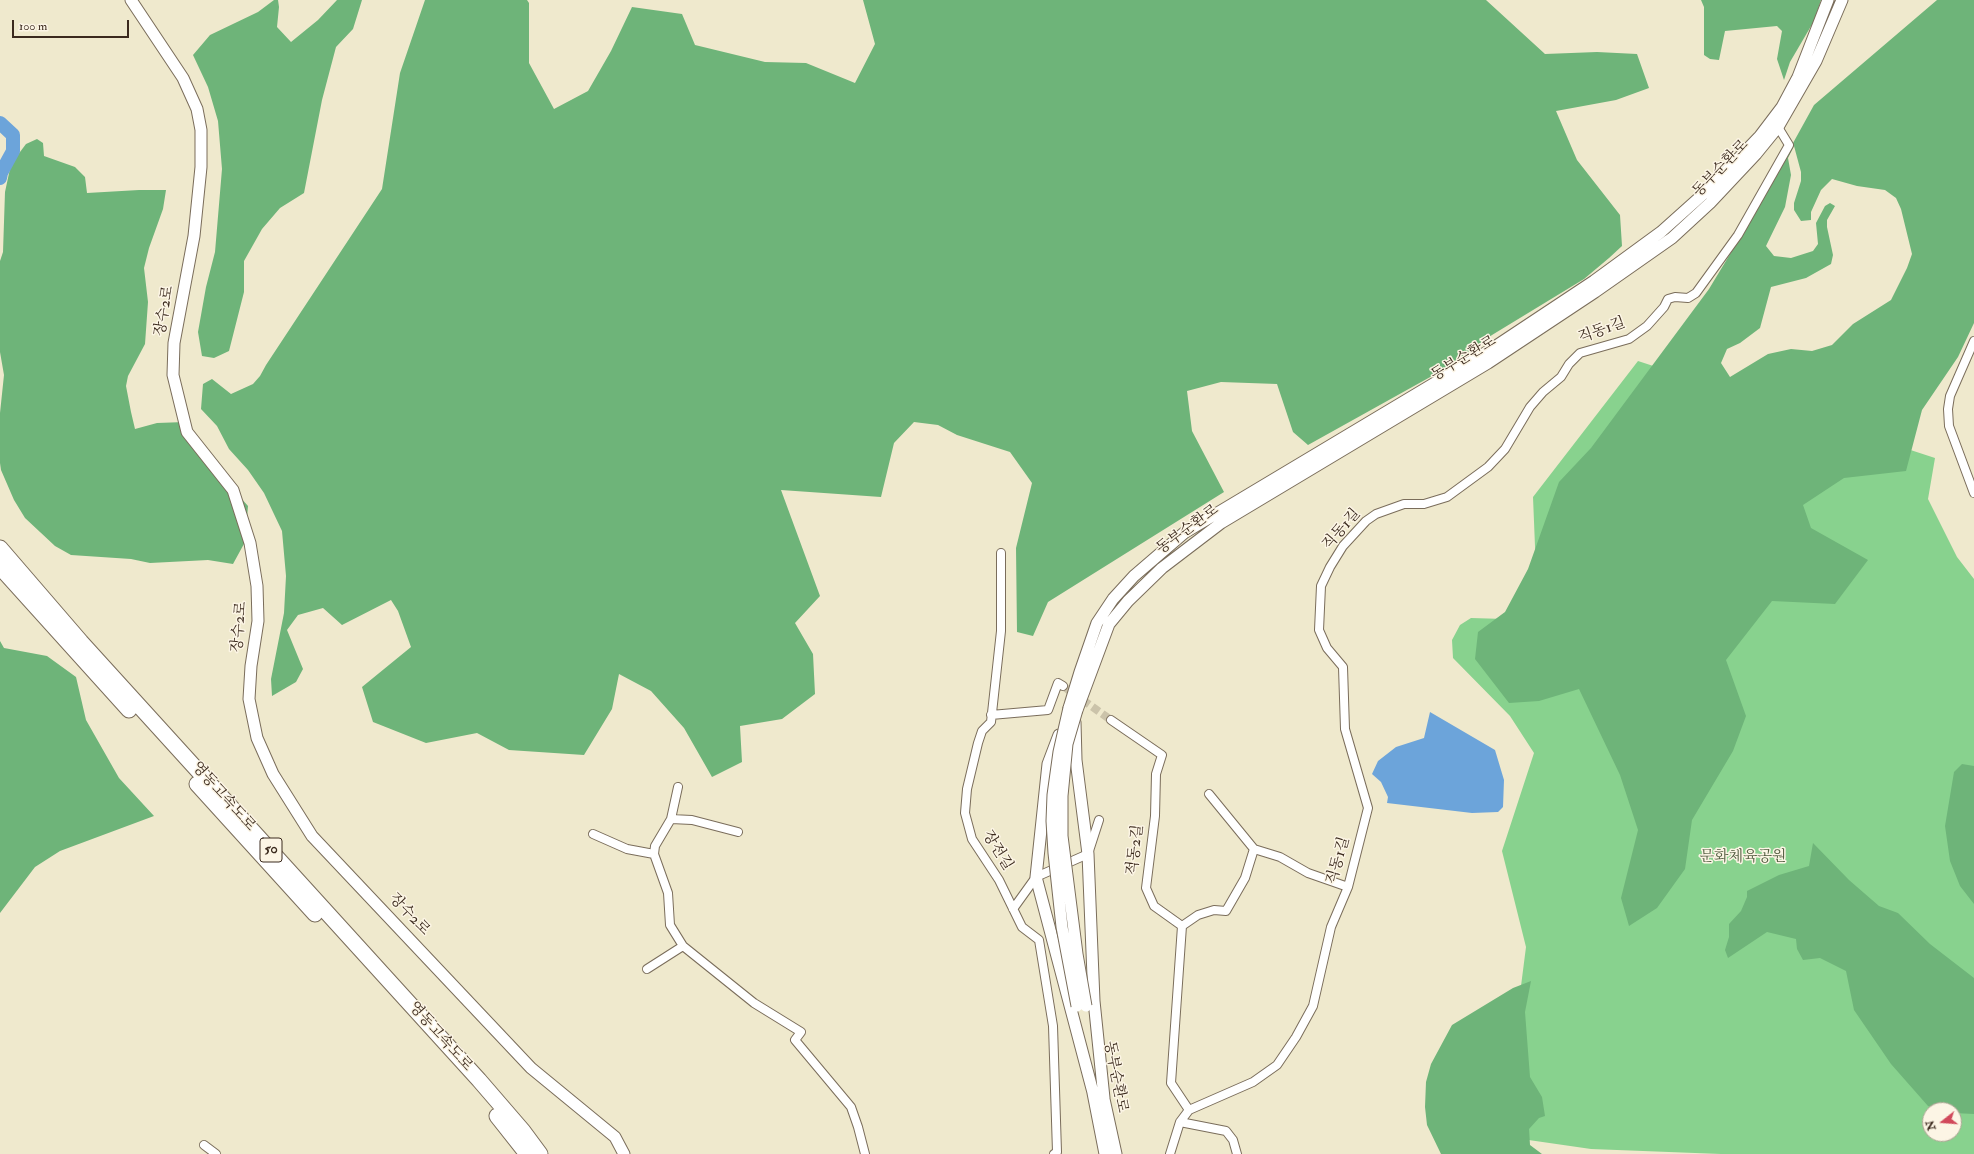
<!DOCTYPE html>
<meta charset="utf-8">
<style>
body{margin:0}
#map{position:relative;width:1974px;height:1154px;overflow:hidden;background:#efe9cd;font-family:"IM FELL Double Pica",serif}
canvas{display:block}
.north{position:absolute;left:1922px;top:1102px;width:40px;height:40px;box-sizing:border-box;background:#fcf5e5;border:1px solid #afa495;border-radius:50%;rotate:253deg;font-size:11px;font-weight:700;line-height:16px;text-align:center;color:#3b2a1e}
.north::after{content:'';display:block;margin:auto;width:14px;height:18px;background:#d1495b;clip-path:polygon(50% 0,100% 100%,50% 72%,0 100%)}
.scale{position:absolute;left:12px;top:20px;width:117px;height:18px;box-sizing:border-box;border:2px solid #3b2a1e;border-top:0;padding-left:5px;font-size:12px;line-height:14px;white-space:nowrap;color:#3b2a1e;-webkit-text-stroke:3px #fcf5e5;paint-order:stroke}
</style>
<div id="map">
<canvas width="1974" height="1154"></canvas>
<div class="north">N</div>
<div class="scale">100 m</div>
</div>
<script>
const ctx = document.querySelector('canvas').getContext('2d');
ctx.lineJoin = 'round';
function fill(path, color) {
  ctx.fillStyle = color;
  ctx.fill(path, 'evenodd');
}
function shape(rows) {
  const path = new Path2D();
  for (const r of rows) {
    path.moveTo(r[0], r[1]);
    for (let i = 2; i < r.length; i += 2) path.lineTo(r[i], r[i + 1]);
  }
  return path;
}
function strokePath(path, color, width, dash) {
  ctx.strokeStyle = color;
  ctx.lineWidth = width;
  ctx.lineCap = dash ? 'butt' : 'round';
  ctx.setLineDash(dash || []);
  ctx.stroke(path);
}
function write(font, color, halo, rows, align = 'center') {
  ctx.font = font + ' "IM FELL Double Pica","Noto Serif KR",serif';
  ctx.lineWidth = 3;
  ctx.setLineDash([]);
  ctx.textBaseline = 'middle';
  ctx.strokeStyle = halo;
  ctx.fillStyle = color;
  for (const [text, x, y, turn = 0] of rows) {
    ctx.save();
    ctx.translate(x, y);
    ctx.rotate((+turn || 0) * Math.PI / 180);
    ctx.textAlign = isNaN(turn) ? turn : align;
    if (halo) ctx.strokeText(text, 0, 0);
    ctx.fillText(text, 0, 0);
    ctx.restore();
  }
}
const green = shape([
 [1638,361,1935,458,1928,499,1957,557,1974,579,1974,1154,1721,1154,1591,1149,1494,1135,1521,986,1526,947,1502,851,1534,753,1510,716,1453,658,1452,640,1460,625,1471,618,1505,619,1536,571,1533,497],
 [1930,1110,1954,1110,1954,1134,1930,1134]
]);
const forest = shape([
 [274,0,278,0,279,7,277,27,291,42,318,20,337,0,362,0,353,29,336,47,322,100,304,193,280,208,262,229,244,261,244,292,229,351,214,358,202,356,198,332,206,287,215,252,222,169,218,121,208,87,193,55,210,35,258,12],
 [425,0,527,0,529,3,529,63,554,109,588,91,611,51,632,7,682,14,695,45,765,62,806,63,855,83,875,44,863,0,1486,0,1545,54,1597,52,1637,54,1649,88,1616,100,1556,111,1577,160,1620,215,1622,246,1609,258,1584,279,1492,335,1441,371,1308,445,1293,432,1277,384,1221,382,1187,391,1192,431,1224,492,1048,602,1033,636,1017,632,1016,548,1032,483,1010,452,957,435,938,425,914,422,894,443,881,497,781,490,820,596,795,623,813,654,815,694,782,719,740,726,742,762,712,777,684,728,651,691,619,674,612,709,584,755,509,750,477,733,426,743,373,722,362,687,411,647,398,611,391,600,342,625,323,608,298,615,287,630,303,669,296,682,272,696,271,679,284,613,286,576,282,531,264,493,248,470,229,449,217,426,201,409,203,384,212,379,231,394,253,384,260,376,266,365,382,189,400,73],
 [1701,0,1821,0,1814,21,1790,62,1784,80,1777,59,1782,31,1777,26,1725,31,1719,60,1710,59,1704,55,1704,7],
 [1937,0,1974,0,1974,323,1958,357,1922,410,1906,471,1844,478,1803,505,1811,528,1868,560,1835,604,1772,601,1726,660,1746,716,1733,751,1692,820,1685,869,1657,908,1629,926,1621,898,1638,830,1620,775,1579,689,1539,701,1509,703,1475,659,1478,632,1505,612,1528,569,1559,482,1591,448,1709,289,1750,221,1814,105],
 [1794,146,1801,172,1801,181,1794,203,1794,210,1801,221,1811,220,1811,212,1821,190,1832,179,1857,186,1885,190,1896,198,1901,209,1912,254,1907,268,1891,300,1853,324,1832,345,1812,351,1791,349,1768,354,1730,377,1721,363,1727,349,1740,343,1760,328,1771,287,1806,278,1831,264,1833,255,1827,227,1827,220,1835,206,1830,203,1825,206,1816,223,1818,244,1813,251,1791,258,1774,256,1766,246,1785,207,1791,175,1788,158],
 [37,139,43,143,44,156,75,167,85,177,87,193,139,190,166,190,163,209,149,248,144,268,148,302,145,344,128,376,126,386,131,412,135,429,157,423,185,422,223,478,248,506,245,542,233,564,208,560,150,563,131,559,71,555,55,546,25,518,14,500,1,470,0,463,0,413,4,375,0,352,0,261,3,252,5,192,11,164,26,144],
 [0,641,4,648,47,656,76,677,86,720,119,778,154,816,60,851,35,867,0,913],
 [1962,764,1974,766,1974,904,1960,886,1950,861,1945,826,1954,772],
 [1813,843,1849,880,1879,906,1898,913,1930,944,1974,978,1974,1114,1954,1113,1954,1110,1939,1110,1928,1106,1891,1064,1854,1010,1846,971,1820,958,1803,960,1797,949,1796,939,1767,932,1728,958,1725,950,1729,937,1729,924,1741,911,1747,897,1747,891,1779,875,1809,866],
 [1531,981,1525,1012,1530,1077,1542,1097,1545,1116,1539,1118,1529,1129,1530,1145,1542,1154,1441,1154,1427,1125,1425,1107,1426,1082,1431,1064,1452,1025,1513,988]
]);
const water = shape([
 [1430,712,1495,750,1504,780,1503,807,1498,812,1472,813,1387,803,1388,797,1381,782,1372,774,1378,761,1396,747,1424,738]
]);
const river = shape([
 [0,123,13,135,13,151,1,173,0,178]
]);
const minorTunnel = shape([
 [1063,686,1111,720]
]);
const minor = shape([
 [1974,341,1950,396,1948,409,1949,426,1974,493],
 [1001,553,1001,631,991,722,982,731,978,743,967,789,965,813,972,839,999,880,1022,927,1039,940,1053,1026,1057,1152,1054,1154],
 [991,715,1048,710,1058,683,1063,686],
 [1111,720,1162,755,1156,774,1155,816,1146,888,1154,906,1182,926,1171,1083,1189,1110],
 [678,787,671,819,655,846,654,854,668,893,670,925,683,946,754,1003,801,1032,795,1040,851,1107,858,1127,865,1154],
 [1209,794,1254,849,1280,857,1308,873,1348,887],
 [671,819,692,820,738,832],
 [593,834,627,849,654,854],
 [1013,909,1036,877,1088,854,1099,820],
 [1182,926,1198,915,1214,910,1226,911,1245,878,1254,849],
 [647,969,683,946],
 [1180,1122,1226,1131,1233,1140,1237,1154],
 [204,1145,216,1154],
 [1170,1154,1180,1122,1189,1110,1253,1082,1277,1065,1296,1037,1313,1006,1331,927,1348,887,1368,808,1345,729,1343,667,1327,648,1319,630,1321,586,1330,567,1343,546,1366,521,1376,514,1404,504,1424,504,1447,497,1488,467,1505,449,1530,407,1543,392,1561,377,1569,364,1580,353,1629,339,1647,326,1664,307,1668,299,1675,297,1688,298,1696,293,1738,235,1789,145,1778,127]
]);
const tertiary = shape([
 [131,0,183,78,197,109,201,130,201,167,194,236,174,343,173,375,187,432,233,490,250,543,257,586,258,621,251,666,249,699,257,738,273,774,312,836,531,1068,615,1137,624,1154],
 [1069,708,1080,672,1097,623,1113,599,1134,576,1184,533,1490,350,1594,281,1661,232,1709,189,1760,136,1782,107,1798,77,1828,0],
 [1077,710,1109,624,1128,601,1162,568,1221,523,1488,363,1595,292,1672,238,1710,203,1756,154,1778,127,1816,61,1842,0],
 [1075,722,1076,760,1088,854,1094,1001,1104,1098],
 [1059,735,1048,764,1036,877,1095,1100],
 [1102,1090,1116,1154],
 [1093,1093,1105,1154]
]);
const motorway = shape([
 [0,548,81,642,479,1080,523,1131,540,1154],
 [0,567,129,710],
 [197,784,315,914],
 [497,1116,527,1154]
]);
const tertiaryBridge = shape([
 [1069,708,1059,752,1053,795,1052,821,1054,853,1062,927,1077,1006],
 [1077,710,1067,744,1062,796,1062,836,1077,954,1086,1006]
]);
const shields = [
 [271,850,22]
];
const shieldNames = [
 ["50",271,850]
];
const streetNames = [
 ["동부순환로",1721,169,-46],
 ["장수2로",165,311,-80],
 ["직동1길",1602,331,-20],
 ["동부순환로",1464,359,-31],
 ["동부순환로",1188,530,-36],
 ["직동1길",1342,530,-49],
 ["장수2로",240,627,-85],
 ["영동고속도로",223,797,48],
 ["적동2길",1136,850,-83],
 ["장전길",997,851,58],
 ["직동1길",1339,861,-74],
 ["장수2로",409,915,46],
 ["영동고속도로",440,1037,48],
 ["동부순환로",1115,1077,79]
];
const parkNames = [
 ["문화체육공원",1743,858]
];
fill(green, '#88d28e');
fill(forest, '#6eb479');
fill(water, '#6ca4da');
strokePath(river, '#6ca4da', 14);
strokePath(minorTunnel, '#cbc3aa', 8, [8, 4]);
strokePath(minor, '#7a6d5b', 10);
strokePath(tertiary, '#7a6d5b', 13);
strokePath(motorway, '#7a6d5b', 17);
strokePath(minor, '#fff', 8);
strokePath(tertiary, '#fff', 11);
strokePath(motorway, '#fff', 15);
strokePath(tertiaryBridge, '#7a6d5b', 13, []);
strokePath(tertiaryBridge, '#fff', 11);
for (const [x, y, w] of shields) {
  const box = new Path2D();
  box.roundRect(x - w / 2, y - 12, w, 24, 3);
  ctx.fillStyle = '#fcf5e5';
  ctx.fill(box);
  strokePath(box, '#3b2a1e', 1);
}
write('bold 14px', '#3b2a1e', null, shieldNames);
write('15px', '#3b2a1e', '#fcf5e5', streetNames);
write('15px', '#525c40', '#fcf5e5', parkNames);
</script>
